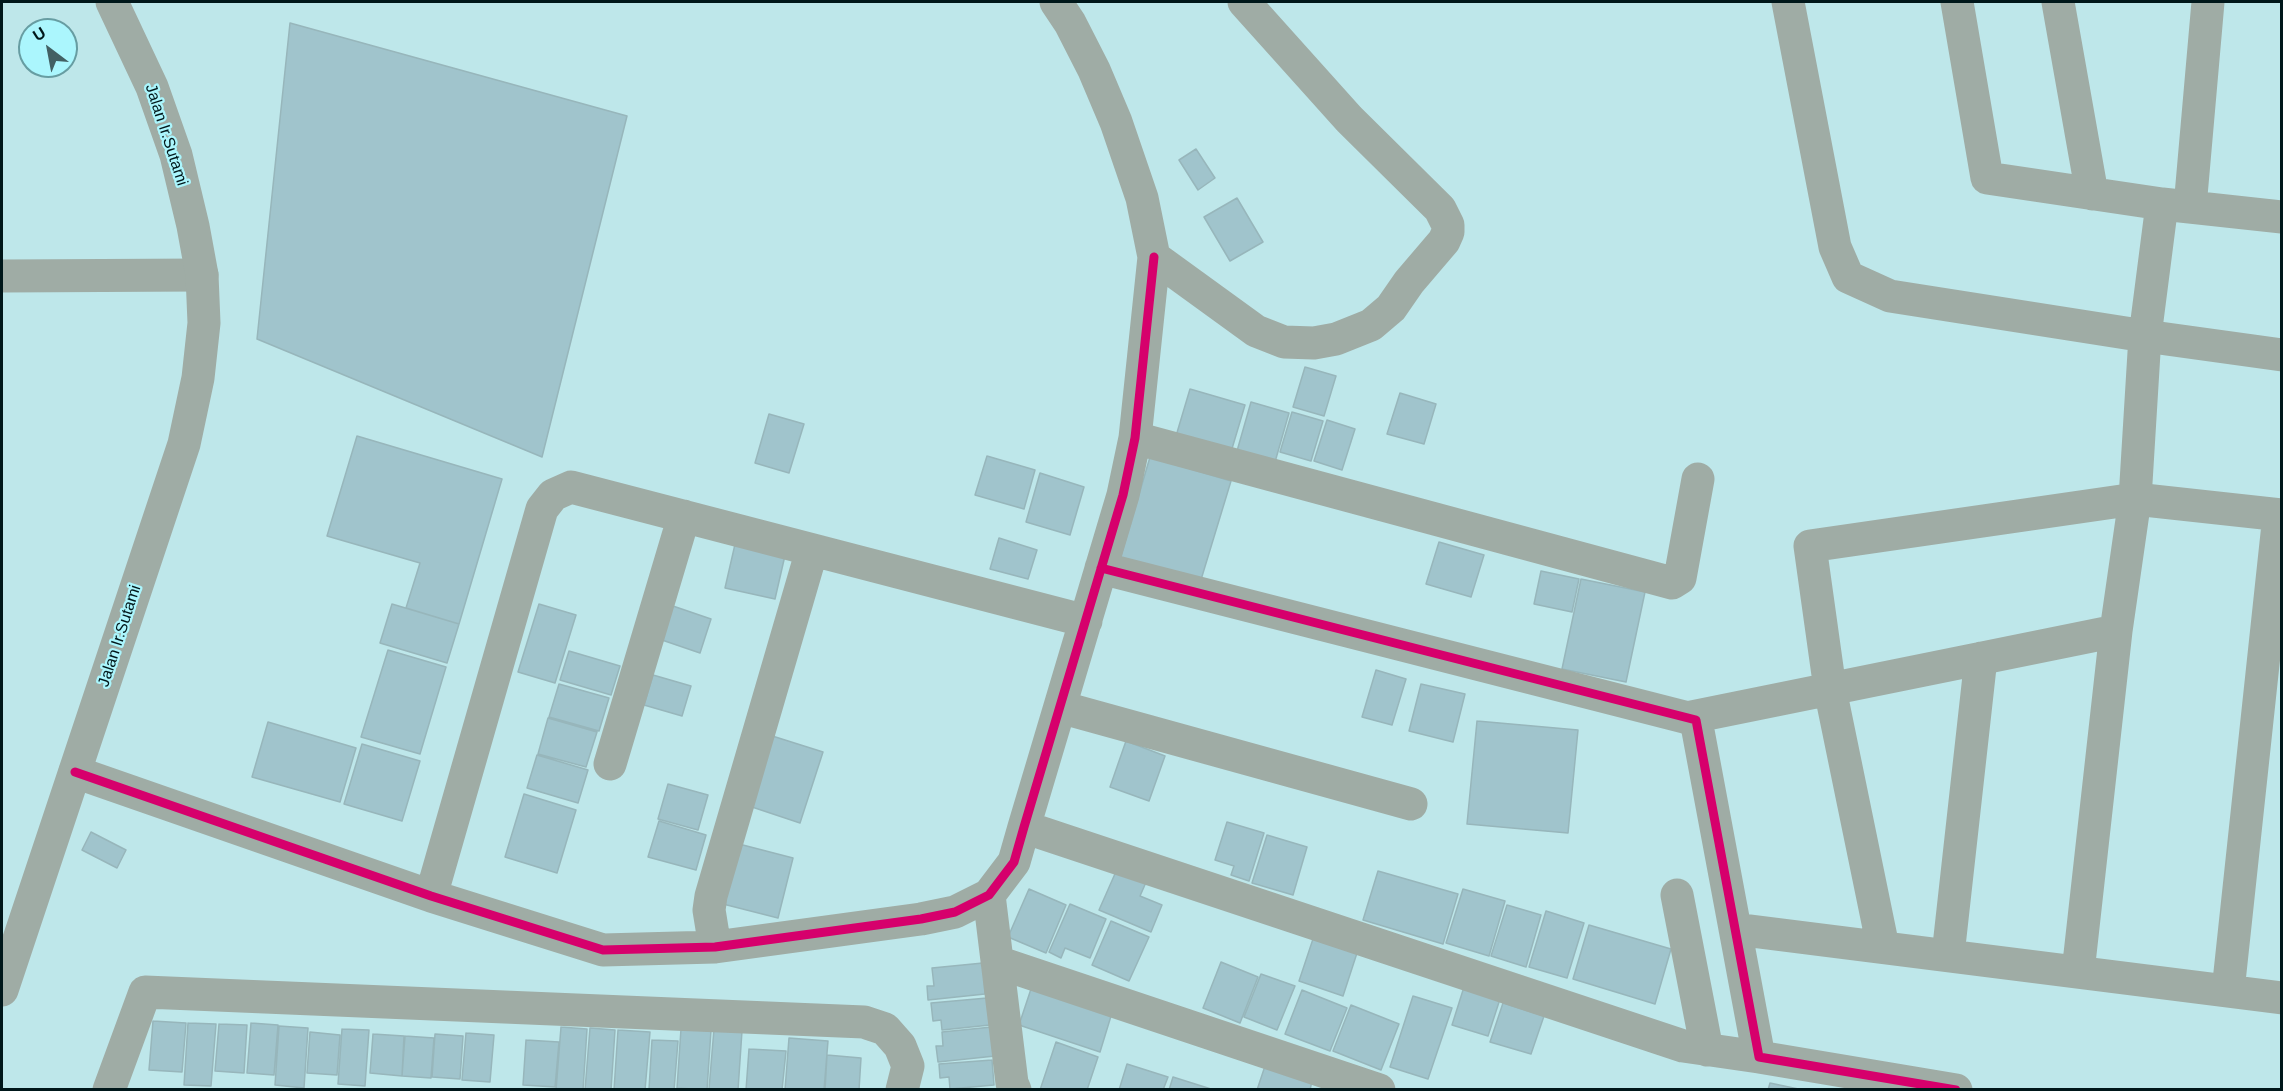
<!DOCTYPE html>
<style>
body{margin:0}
#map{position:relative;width:2283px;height:1091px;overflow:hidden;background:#bee7ea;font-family:Arial,sans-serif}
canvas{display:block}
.frame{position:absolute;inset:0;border:3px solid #00171a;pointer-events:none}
.north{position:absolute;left:18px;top:18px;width:60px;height:60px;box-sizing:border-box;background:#abf6fd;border:2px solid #679da2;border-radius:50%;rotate:328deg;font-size:16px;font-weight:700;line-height:24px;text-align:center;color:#00171a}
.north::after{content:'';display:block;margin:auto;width:21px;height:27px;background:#426063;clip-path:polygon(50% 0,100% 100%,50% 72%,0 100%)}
</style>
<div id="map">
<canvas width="2283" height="1091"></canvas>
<div class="frame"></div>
<div class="north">U</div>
</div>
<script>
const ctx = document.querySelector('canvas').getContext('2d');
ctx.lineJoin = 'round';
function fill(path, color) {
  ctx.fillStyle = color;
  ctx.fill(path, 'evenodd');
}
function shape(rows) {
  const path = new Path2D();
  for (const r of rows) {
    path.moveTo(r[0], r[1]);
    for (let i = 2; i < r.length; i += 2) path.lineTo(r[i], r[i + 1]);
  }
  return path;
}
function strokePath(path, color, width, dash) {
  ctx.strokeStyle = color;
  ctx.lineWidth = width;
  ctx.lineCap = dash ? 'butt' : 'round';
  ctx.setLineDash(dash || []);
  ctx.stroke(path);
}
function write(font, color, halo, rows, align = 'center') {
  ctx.font = font + ' Arial,sans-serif';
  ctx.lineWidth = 4.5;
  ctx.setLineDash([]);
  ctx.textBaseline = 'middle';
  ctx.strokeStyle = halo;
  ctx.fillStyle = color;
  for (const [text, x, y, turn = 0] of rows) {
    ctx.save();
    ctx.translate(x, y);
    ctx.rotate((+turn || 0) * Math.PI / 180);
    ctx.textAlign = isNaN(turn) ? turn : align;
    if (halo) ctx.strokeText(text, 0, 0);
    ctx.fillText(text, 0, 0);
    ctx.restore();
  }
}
const building = shape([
 [290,23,627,116,542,457,257,339,290,23],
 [1196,149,1215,178,1198,190,1179,160,1196,149],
 [1237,198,1263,242,1230,261,1204,217,1237,198],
 [1305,367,1336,376,1324,416,1293,407,1305,367],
 [1190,389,1245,405,1231,452,1176,436,1190,389],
 [1400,393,1436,404,1424,444,1387,434,1400,393],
 [1251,402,1289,413,1275,462,1237,451,1251,402],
 [1292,412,1323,421,1311,461,1280,452,1292,412],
 [769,414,804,424,789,473,755,463,769,414],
 [1327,420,1355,429,1342,470,1314,461,1327,420],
 [357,436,502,479,459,624,406,608,420,563,327,536,357,436],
 [987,456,1035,470,1024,509,975,495,987,456],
 [1150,457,1231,481,1200,583,1120,559,1150,457],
 [1040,473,1084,487,1070,535,1026,522,1040,473],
 [999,538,1037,550,1028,579,990,569,999,538],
 [736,540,786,551,775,599,725,588,736,540],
 [1439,542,1484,555,1471,597,1426,584,1439,542],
 [1541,571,1579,579,1572,612,1534,604,1541,571],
 [1581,579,1645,592,1626,682,1562,669,1581,579],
 [392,604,459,624,447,663,380,643,392,604],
 [539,604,576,615,555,683,518,672,539,604],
 [670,605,711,619,700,653,659,639,670,605],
 [388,650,446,667,420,754,361,737,388,650],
 [569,651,620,666,611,695,560,680,569,651],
 [1376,670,1406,679,1392,725,1362,717,1376,670],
 [653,675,691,686,682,716,644,705,653,675],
 [559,684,609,698,599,731,549,717,559,684],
 [1421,684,1465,694,1453,742,1409,731,1421,684],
 [548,718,597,732,586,767,538,754,548,718],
 [1477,721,1578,730,1568,833,1467,824,1477,721],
 [268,722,356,748,340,802,252,777,268,722],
 [766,734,823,752,800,823,743,804,766,734],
 [1126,741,1165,756,1149,801,1110,787,1126,741],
 [362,744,420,761,402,821,344,804,362,744],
 [537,755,588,770,578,803,527,788,537,755],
 [668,784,708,795,698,830,658,819,668,784],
 [524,794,576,810,557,873,505,857,524,794],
 [659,821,706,835,696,870,648,857,659,821],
 [1227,822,1264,833,1249,881,1231,875,1234,866,1215,860,1227,822],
 [91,832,126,850,117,868,82,850,91,832],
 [1267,835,1307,847,1293,895,1252,883,1267,835],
 [739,844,793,858,778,918,723,904,739,844],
 [1118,867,1147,880,1140,896,1162,905,1151,932,1099,910,1118,867],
 [1378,871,1458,894,1443,944,1363,920,1378,871],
 [1029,889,1066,905,1046,953,1008,937,1029,889],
 [1463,889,1505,901,1489,956,1446,943,1463,889],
 [1070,904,1106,919,1090,958,1065,948,1061,958,1049,952,1070,904],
 [1507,905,1541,915,1526,967,1491,956,1507,905],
 [1546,911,1584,923,1567,978,1529,967,1546,911],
 [1111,921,1149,937,1129,981,1092,965,1111,921],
 [1589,925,1671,949,1655,1004,1573,979,1589,925],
 [1313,939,1357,953,1343,996,1299,981,1313,939],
 [1221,962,1258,977,1240,1023,1203,1008,1221,962],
 [983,963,985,994,928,1000,927,986,934,986,932,968,983,963],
 [1261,974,1295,986,1277,1030,1244,1017,1261,974],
 [1035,977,1115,1003,1100,1052,1019,1025,1035,977],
 [1464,987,1500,999,1488,1036,1452,1025,1464,987],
 [1302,990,1347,1008,1330,1051,1285,1034,1302,990],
 [1413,996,1452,1008,1428,1079,1390,1067,1413,996],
 [987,998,990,1025,942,1030,941,1020,933,1021,931,1003,987,998],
 [1503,1003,1544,1016,1531,1054,1490,1042,1503,1003],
 [1351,1005,1399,1024,1381,1070,1333,1051,1351,1005],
 [153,1021,186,1023,182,1072,149,1070,153,1021],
 [188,1023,216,1024,211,1086,184,1085,188,1023],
 [251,1023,278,1025,274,1075,247,1073,251,1023],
 [219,1024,247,1025,244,1073,215,1071,219,1024],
 [279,1026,308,1028,304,1088,275,1085,279,1026],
 [561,1027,587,1029,583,1090,556,1090,561,1027],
 [992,1027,995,1056,938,1062,936,1046,943,1046,942,1032,992,1027],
 [590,1028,615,1030,611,1090,585,1090,590,1028],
 [342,1029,369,1030,365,1086,338,1084,342,1029],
 [681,1029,711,1030,707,1090,677,1088,681,1029],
 [714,1029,742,1031,738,1090,709,1089,714,1029],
 [618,1030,650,1032,645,1090,614,1090,618,1030],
 [310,1032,340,1035,337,1075,307,1073,310,1032],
 [466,1033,494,1035,490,1082,462,1080,466,1033],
 [373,1034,404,1036,402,1076,370,1073,373,1034],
 [435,1034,463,1036,460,1079,432,1077,435,1034],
 [405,1036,434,1038,431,1078,402,1076,405,1036],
 [789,1038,828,1041,824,1090,785,1090,789,1038],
 [526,1040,559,1042,555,1087,523,1085,526,1040],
 [652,1040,678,1041,674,1090,649,1089,652,1040],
 [1056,1042,1098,1057,1087,1090,1040,1090,1056,1042],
 [749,1049,786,1051,782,1090,746,1090,749,1049],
 [827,1055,861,1058,859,1090,825,1090,827,1055],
 [992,1060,994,1085,950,1089,949,1077,940,1078,939,1064,992,1060],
 [1127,1064,1168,1077,1163,1090,1119,1090,1127,1064],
 [1265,1066,1312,1081,1310,1090,1257,1090,1265,1066],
 [1173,1077,1211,1089,1169,1090,1173,1077],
 [1770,1083,1803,1090,1768,1090,1770,1083]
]);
const minor = shape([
 [1056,2,1070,23,1094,70,1116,122,1142,198,1154,257,1256,331,1284,342,1314,343,1336,339,1371,325,1391,308,1409,282,1444,241,1448,232,1448,225,1440,209,1349,119,1244,2],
 [1788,2,1835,247,1848,277,1890,296,2145,336,2282,355],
 [1957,2,1987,178,2162,204,2282,217],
 [2058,2,2092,194],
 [2190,207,2208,2],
 [2,276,202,275],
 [1135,438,1672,583,1680,578,1698,479],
 [1101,568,1696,720,1759,1057,1956,1090],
 [1060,707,1411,804],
 [1687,718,2116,631],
 [610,764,684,516],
 [75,772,431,896,603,950,715,947,921,919,955,912,989,895,1014,862,1024,827,1123,495,1135,438,1154,257],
 [1024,827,1683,1046,1759,1057],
 [989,895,1012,1083,1015,1090],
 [1677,895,1707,1050],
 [431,896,542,509,553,495,571,487,1086,621],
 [1735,929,2282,998],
 [715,947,709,910,711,896,812,550],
 [1883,947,1830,689,1810,546,2135,499,2282,515],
 [1948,955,1981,658],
 [997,962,1379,1090],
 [2078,972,2116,631,2135,499,2145,336,2162,204],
 [2228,991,2279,515],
 [109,1090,145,992,864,1022,885,1029,900,1046,908,1066,902,1090]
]);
const tertiary = shape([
 [2,990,184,444,198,378,204,323,202,275,193,226,176,155,152,87,112,2]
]);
const cycleway = shape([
 [1101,568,1696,720,1759,1057,1956,1090],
 [75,772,431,896,603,950,715,947,921,919,955,912,989,895,1014,862,1024,827,1123,495,1135,438,1154,257]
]);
const streetNames = [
 ["Jalan Ir.Sutami",166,135,72],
 ["Jalan Ir.Sutami",120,636,-72]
];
fill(building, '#a0c4cc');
strokePath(building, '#97b6bb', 1.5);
strokePath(minor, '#9faca5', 33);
strokePath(tertiary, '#9faca5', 33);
strokePath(cycleway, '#d6006c', 9);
write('16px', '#00171a', '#abf6fd', streetNames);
</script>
